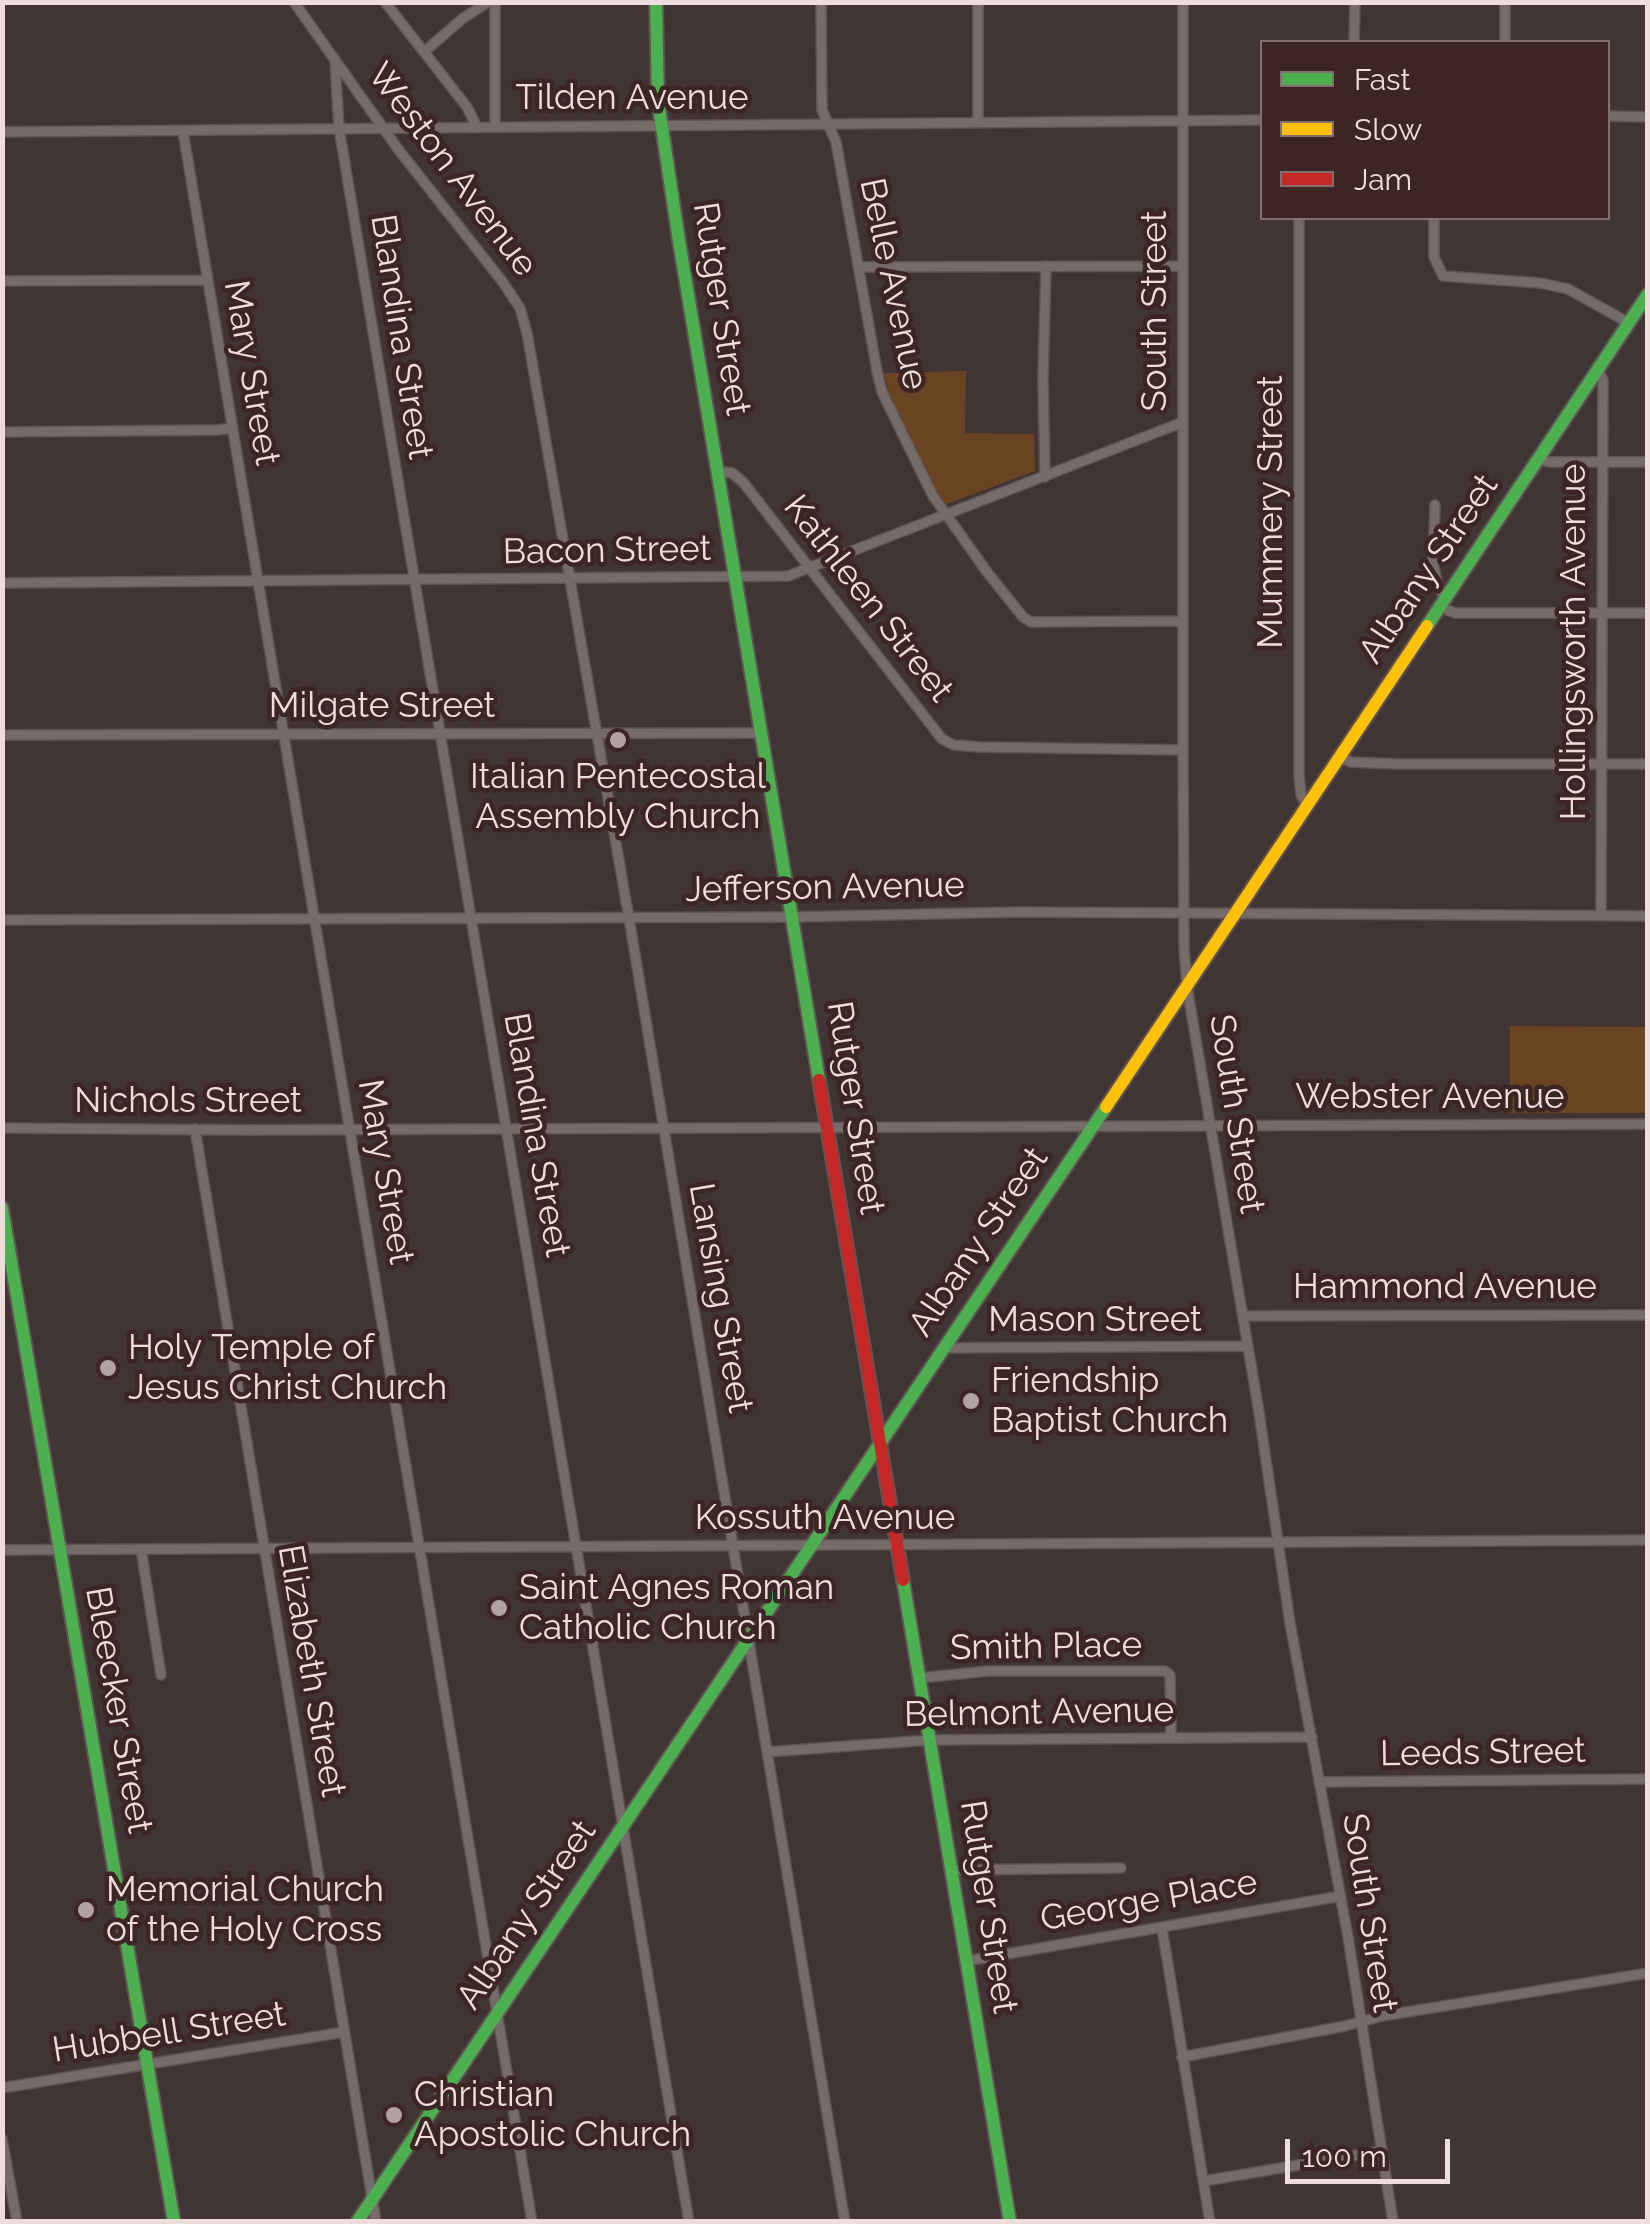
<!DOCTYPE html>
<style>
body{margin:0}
#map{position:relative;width:1650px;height:2224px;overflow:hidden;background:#413434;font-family:Raleway,sans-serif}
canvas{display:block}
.frame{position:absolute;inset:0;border:5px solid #eddedc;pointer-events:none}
.legend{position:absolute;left:1260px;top:40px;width:350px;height:180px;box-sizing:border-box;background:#3c2524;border:2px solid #836f6e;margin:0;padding:12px 18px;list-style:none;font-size:30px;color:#eddedc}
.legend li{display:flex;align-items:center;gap:20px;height:50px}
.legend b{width:50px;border:2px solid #836f6e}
.scale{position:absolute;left:1285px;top:2139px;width:165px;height:45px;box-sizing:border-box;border:5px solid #eddedc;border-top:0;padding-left:12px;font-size:30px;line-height:35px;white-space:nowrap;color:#eddedc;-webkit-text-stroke:8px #3c2524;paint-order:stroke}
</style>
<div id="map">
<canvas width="1650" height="2224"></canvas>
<div class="frame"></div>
<ul class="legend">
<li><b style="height:12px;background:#4caf50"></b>Fast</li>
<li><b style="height:12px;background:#ffc107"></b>Slow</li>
<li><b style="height:12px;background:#c62828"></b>Jam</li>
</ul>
<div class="scale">100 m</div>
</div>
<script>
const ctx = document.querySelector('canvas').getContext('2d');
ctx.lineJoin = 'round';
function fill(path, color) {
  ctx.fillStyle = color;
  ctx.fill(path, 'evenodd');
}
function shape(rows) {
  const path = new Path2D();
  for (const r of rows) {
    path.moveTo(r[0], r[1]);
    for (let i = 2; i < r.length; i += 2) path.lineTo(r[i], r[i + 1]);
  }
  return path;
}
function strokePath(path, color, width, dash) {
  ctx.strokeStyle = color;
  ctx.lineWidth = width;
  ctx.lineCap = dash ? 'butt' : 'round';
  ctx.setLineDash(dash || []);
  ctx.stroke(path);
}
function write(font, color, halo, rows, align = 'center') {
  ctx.font = font + ' Raleway,sans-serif';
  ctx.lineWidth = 9;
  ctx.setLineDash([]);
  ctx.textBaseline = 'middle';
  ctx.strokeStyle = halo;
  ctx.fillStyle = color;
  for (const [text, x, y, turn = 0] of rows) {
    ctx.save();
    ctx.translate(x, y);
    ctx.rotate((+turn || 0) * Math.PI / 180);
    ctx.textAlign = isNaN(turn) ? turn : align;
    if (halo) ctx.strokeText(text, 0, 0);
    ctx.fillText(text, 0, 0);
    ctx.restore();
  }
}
const green = shape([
 [966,371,965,433,1034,434,1035,471,944,505,890,396,884,373],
 [1510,1026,1647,1027,1647,1113,1510,1113]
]);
const street = shape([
 [294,2,398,149,502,281,520,308,527,333,629,918,845,2222],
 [385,2,467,107,477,127],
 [495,2,495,127],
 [821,2,822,110,836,142,877,371,882,392,933,496,987,572,1023,617,1031,622,1183,621],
 [1183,2,1183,750,1184,947,1187,987,1258,1406,1290,1623,1348,1937,1393,2222],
 [1354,42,1355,2],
 [1505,42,1505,2],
 [424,52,462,19,488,2],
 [335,61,339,128,689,2222],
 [1608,116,1648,117],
 [978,122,978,2],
 [183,131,532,2222],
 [2,132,1262,120],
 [1299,218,1299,774,1301,795,1307,805],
 [1434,218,1434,257,1443,276,1540,283,1568,289,1629,323],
 [858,267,1182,266],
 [2,281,207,280],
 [1598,370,1603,380,1601,916],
 [2,432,217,430,233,428],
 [1538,459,1550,462,1648,462],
 [718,471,732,473,743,482,942,739,954,745,980,747,1183,750],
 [1045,477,1043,378,1046,266],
 [1435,505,1433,563,1438,586,1445,599],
 [2,583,788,576,1183,422],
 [1440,607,1455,613,1648,613],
 [2,735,761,733],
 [1339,757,1351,762,1397,764,1648,764],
 [2,920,793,917,1017,912,1648,916],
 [2,1128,249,1130,1648,1124],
 [195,1129,376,2222],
 [1243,1316,1648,1315],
 [944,1348,1247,1346],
 [141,1549,161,1675],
 [2,1550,1648,1540],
 [920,1678,988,1671,1165,1671,1170,1675,1171,1737],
 [767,1752,930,1740,1312,1737],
 [1319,1782,1648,1779],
 [951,1870,1121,1868],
 [1162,1928,1210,2222],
 [966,1961,1341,1896],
 [1182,2057,1345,2026,1382,2016,1648,1973],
 [2,2088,344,2032],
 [2,2139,17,2222],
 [1204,2181,1381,2151]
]);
const fast = shape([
 [656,2,658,101,679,241,819,1080],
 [1427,626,1648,294],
 [2,1208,174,2222],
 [903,1580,1010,2222],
 [357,2222,1106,1107]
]);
const slow = shape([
 [1106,1107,1427,626]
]);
const jam = shape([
 [819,1080,903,1580]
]);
const markers = [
 [618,740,10,"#b1a2a1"],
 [108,1368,10,"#b1a2a1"],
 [971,1401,10,"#b1a2a1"],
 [499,1608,10,"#b1a2a1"],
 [86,1910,10,"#b1a2a1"],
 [394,2115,10,"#b1a2a1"]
];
const streetNames = [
 ["Tilden Avenue",632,98],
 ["Weston Avenue",452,170,53],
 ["Belle Avenue",893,284,78],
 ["Rutger Street",721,309,81],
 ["South Street",1155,311,-90],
 ["Blandina Street",401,337,81],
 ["Mary Street",251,373,80],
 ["Mummery Street",1271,512,-90],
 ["Bacon Street",607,551,-1],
 ["Albany Street",1429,569,-56],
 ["Kathleen Street",868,599,52],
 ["Hollingsworth Avenue",1574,642,-90],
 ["Milgate Street",382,706],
 ["Jefferson Avenue",825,888,-1],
 ["Webster Avenue",1430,1097],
 ["Nichols Street",188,1101],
 ["Rutger Street",855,1108,81],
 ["South Street",1236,1114,81],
 ["Blandina Street",536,1135,80],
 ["Mary Street",385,1172,80],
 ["Albany Street",979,1242,-56],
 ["Hammond Avenue",1445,1287],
 ["Lansing Street",720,1298,80],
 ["Mason Street",1095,1320],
 ["Kossuth Avenue",825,1518],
 ["Smith Place",1046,1647,-1],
 ["Elizabeth Street",311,1671,80],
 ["Bleecker Street",118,1710,80],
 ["Belmont Avenue",1039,1713,-1],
 ["Leeds Street",1483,1753,-1],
 ["George Place",1149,1901,-10],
 ["Rutger Street",988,1907,81],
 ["South Street",1369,1913,81],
 ["Albany Street",527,1915,-56],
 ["Hubbell Street",169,2033,-9]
];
const poiNames = [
 ["Italian Pentecostal",618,777,"center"],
 ["Assembly Church",618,817,"center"],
 ["Holy Temple of",128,1348],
 ["Jesus Christ Church",128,1388],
 ["Friendship",991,1381],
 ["Baptist Church",991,1421],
 ["Saint Agnes Roman",519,1588],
 ["Catholic Church",519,1628],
 ["Memorial Church",106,1890],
 ["of the Holy Cross",106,1930],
 ["Christian",414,2095],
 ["Apostolic Church",414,2135]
];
fill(green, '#6a4322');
strokePath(street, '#5f5352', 12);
strokePath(fast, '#5f5352', 16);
strokePath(slow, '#5f5352', 16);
strokePath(jam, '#5f5352', 16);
strokePath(street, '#766b6b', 9);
strokePath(fast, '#4caf50', 12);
strokePath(slow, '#ffc107', 12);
strokePath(jam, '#c62828', 12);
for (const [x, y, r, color] of markers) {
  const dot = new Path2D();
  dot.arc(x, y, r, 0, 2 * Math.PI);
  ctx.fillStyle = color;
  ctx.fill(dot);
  strokePath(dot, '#3c2524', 4);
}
write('35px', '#eddedc', '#3c2524', streetNames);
write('35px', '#eddedc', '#3c2524', poiNames, 'left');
</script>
